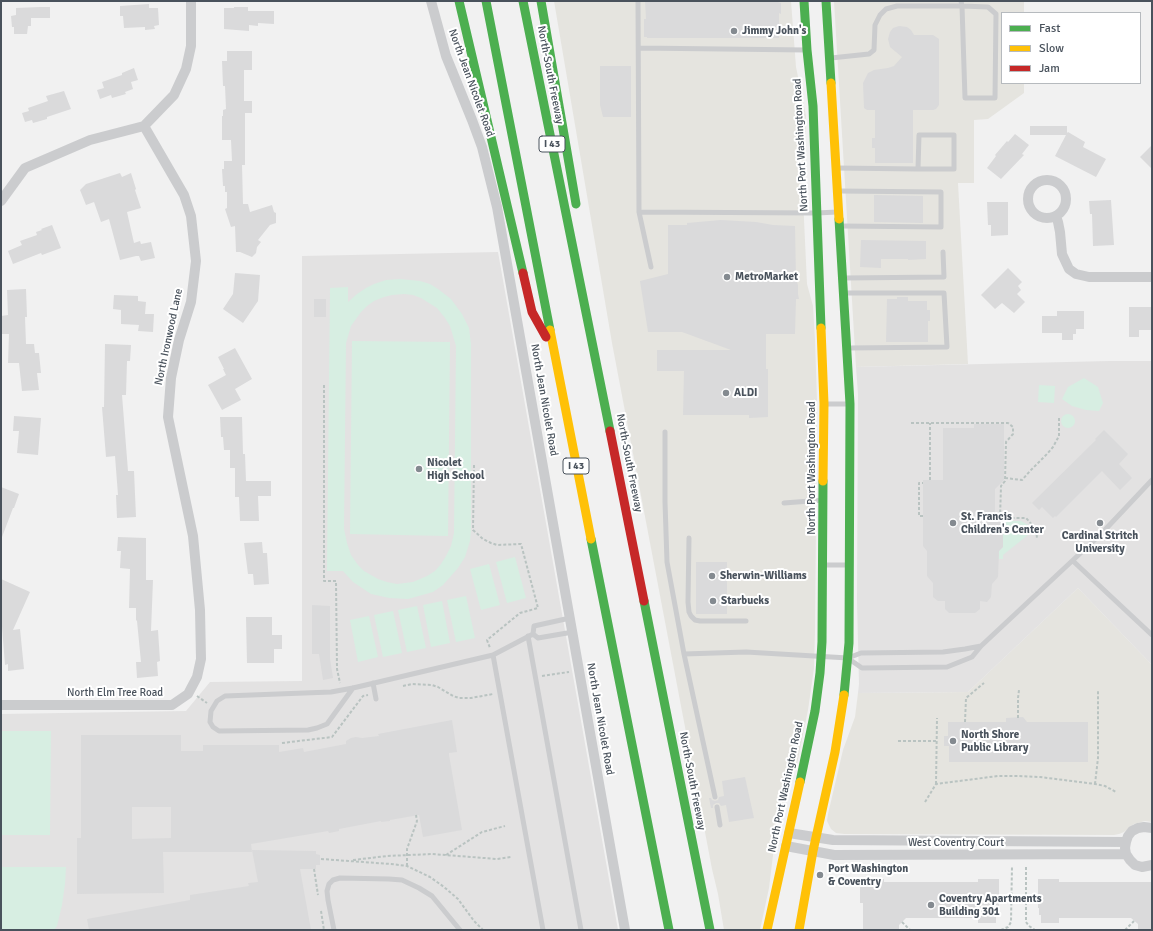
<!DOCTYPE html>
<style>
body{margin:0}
#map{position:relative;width:1153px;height:931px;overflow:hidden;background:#f1f1f1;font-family:Signika,sans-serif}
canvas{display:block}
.frame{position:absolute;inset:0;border:2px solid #49525c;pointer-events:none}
.legend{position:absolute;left:1001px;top:12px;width:140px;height:72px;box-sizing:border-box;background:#fff;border:1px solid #b6babe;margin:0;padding:5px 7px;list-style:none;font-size:12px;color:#49525c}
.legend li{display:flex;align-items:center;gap:8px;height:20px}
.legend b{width:20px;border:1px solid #b6babe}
</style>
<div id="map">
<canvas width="1153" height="931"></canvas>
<div class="frame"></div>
<ul class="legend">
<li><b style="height:5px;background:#4caf50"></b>Fast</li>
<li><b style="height:5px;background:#ffc107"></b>Slow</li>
<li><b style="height:5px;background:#c62828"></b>Jam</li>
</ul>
</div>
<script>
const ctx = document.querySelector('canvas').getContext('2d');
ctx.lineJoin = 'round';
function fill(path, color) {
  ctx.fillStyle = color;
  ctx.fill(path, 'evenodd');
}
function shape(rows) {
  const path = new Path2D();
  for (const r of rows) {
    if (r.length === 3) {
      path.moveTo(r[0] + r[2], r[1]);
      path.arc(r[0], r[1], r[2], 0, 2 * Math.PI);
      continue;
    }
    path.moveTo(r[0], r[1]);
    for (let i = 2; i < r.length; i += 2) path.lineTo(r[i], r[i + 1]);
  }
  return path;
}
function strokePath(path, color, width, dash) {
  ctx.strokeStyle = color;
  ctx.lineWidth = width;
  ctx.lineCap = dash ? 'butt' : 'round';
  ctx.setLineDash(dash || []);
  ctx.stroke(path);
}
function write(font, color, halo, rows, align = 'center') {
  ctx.font = font + ' Signika,sans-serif';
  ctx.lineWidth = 4;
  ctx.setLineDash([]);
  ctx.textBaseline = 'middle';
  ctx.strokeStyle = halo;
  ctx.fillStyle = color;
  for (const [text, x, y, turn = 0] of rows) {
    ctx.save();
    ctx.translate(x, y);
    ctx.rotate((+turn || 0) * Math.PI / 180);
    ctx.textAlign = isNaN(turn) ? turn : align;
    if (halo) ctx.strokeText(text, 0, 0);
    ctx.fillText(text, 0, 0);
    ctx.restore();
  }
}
const commercial = shape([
 [554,1,791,1,796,67,806,116,803,198,807,284,813,306,815,340,817,401,815,632,814,668,808,710,797,764,787,786,775,839,769,888,760,930,724,930,718,894,712,869,612,343],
 [834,1,1024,1,1024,13,1002,13,1002,83,1024,83,1024,93,988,119,974,120,974,183,958,183,968,364,856,367],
 [1078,588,1152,665,1152,822,1145,821,1134,824,1124,832,1119,834,1114,835,844,834,836,833,831,829,827,821,828,814,843,750,855,717,858,693,968,692]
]);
const education = shape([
 [498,252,618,930,1,930,1,714,186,711,210,682,302,681,302,256],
 [1109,361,1152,361,1152,665,1078,588,968,692,858,693,859,684,857,600,858,394,856,367]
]);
const green = shape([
 [400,279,420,281,430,284,438,289,451,299,462,314,469,328,471,344,471,531,470,541,465,557,458,568,443,585,433,592,408,599,389,598,371,594,353,582,343,571,327,571,330,288,348,287,348,302,357,294,366,288,374,284,386,280],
 [404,294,413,295,421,298,437,308,445,318,450,326,456,346,454,533,451,546,446,556,441,564,435,571,427,576,413,582,397,584,387,582,378,579,364,571,358,565,351,555,347,543,344,529,346,343,351,326,361,312,367,306,374,301,384,297,392,295],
 [352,341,450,342,448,536,350,534],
 [1084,378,1098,387,1103,403,1099,411,1086,410,1072,406,1062,399,1068,387],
 [1039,385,1055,386,1054,403,1038,402],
 [1068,421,7],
 [1003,521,1021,521,1028,525,1028,535,1003,555,1003,559,999,559,999,551,1003,547],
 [515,557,526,598,507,603,496,562],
 [489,564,500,605,481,610,470,569],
 [466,596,475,638,456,642,447,600],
 [442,601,450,643,431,647,423,605],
 [417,606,426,648,407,652,398,610],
 [393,611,402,653,383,657,374,615],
 [369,616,378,657,358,662,350,620],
 [1,731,51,731,50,835,1,835],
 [1,867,66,867,65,884,62,905,57,926,54,930,1,930]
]);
const building = shape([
 [645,1,775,1,781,3,781,14,779,13,779,38,647,38,647,37,644,37,644,19,646,19],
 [149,4,149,8,158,8,159,25,154,26,155,29,145,30,145,27,124,28,123,16,120,16,120,6],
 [40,7,50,7,50,18,31,18,31,26,28,26,27,34,14,34,14,27,12,27,11,16,16,15,16,8],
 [234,7,248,7,248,11,274,11,274,24,258,23,258,26,249,25,249,31,224,29,224,8,234,8],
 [899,26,907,27,911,30,914,35,933,35,939,39,939,105,936,109,933,110,913,110,913,163,875,163,875,148,872,148,872,138,875,138,875,110,867,110,864,108,863,83,868,73,874,70,888,68,894,66,902,57,890,47,888,39,890,32,893,28],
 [227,51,252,51,252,70,244,70,244,101,252,101,252,113,245,113,245,165,242,165,243,204,248,204,250,212,272,205,274,212,276,213,276,223,270,225,258,240,261,242,257,247,256,253,252,257,240,252,236,252,235,226,231,227,225,209,227,208,227,192,225,192,225,186,223,186,222,169,224,169,224,161,232,161,231,140,222,140,222,116,223,116,223,110,226,109,225,86,223,86,222,61,227,61],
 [600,66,631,66,631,117,603,117,600,105],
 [134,68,138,80,131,82,133,89,125,92,126,94,112,98,111,95,100,99,97,90,104,88,102,82,122,75,122,73],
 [64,91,71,109,47,117,47,119,33,123,32,120,25,122,22,113,29,111,28,108,48,101,46,96],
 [1030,126,1067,126,1067,133,1068,132,1085,142,1083,147,1106,159,1096,177,1055,156,1066,135,1030,135],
 [1015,134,1029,145,1022,154,1024,155,1001,179,987,168,996,156,995,155,1007,141,1008,142],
 [1152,145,1152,169,1140,157],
 [120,173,122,177,131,173,136,189,135,190,141,208,127,212,134,243,140,241,141,244,151,242,155,258,141,261,139,256,136,256,120,260,109,219,101,222,94,202,86,205,80,190,86,184],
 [874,195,923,196,923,223,874,222],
 [1111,200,1114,245,1093,246,1092,214,1090,214,1089,201],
 [987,202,1008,202,1008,235,991,236,991,225,988,225],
 [721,220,756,222,773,225,795,226,796,279,798,285,798,294,799,299,796,299,795,334,766,334,766,369,768,369,768,417,749,418,749,415,683,415,684,371,657,371,657,350,731,350,682,332,648,332,640,281,668,274,668,225,687,225,687,223],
 [52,225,61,248,42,255,41,253,13,264,8,251,22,245,20,241,37,235,36,232,42,230,41,229],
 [861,240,926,241,926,259,908,260,908,259,881,259,881,268,860,267],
 [1008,268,1022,282,1018,286,1021,290,1017,294,1025,302,1014,313,1002,303,995,309,981,295],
 [235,273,260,275,258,301,243,323,223,309,233,294],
 [26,289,27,317,25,317,26,344,34,344,35,353,39,353,41,373,37,373,39,390,22,391,19,363,8,363,9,334,1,334,1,316,8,315,7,290],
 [114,295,138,296,138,301,146,302,145,314,154,314,153,332,138,331,139,325,121,324,121,310,113,309],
 [897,297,908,297,908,301,927,301,927,310,930,310,930,321,928,321,928,342,886,342,887,299,897,299],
 [314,299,326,299,326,317,314,317],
 [1129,307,1152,307,1152,330,1139,330,1139,337,1129,337],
 [1057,311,1084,311,1084,329,1076,329,1076,334,1073,334,1073,340,1062,340,1062,333,1042,333,1042,316,1057,316],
 [105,344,131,345,130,361,127,361,126,395,122,395,128,471,134,471,136,517,117,518,116,495,118,495,115,456,106,457,102,407,104,407],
 [235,348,252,379,235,389,241,400,222,410,208,385,226,375,223,369,224,369,218,357],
 [14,416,41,418,38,455,17,453,19,431,13,431],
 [220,417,242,417,243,454,245,454,246,481,271,481,271,496,258,496,259,521,240,521,239,497,235,497,235,468,230,468,230,450,224,450,223,437,221,437],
 [974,424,1004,424,1004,480,995,489,995,521,1003,521,1003,547,999,551,998,577,992,584,991,597,987,602,980,601,980,609,975,613,949,613,945,609,945,601,938,601,933,597,933,583,927,576,927,551,923,546,923,480,943,480,943,428,974,428],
 [1104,430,1128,454,1119,464,1132,478,1120,490,1102,471,1056,517,1055,516,1053,518,1042,507,1039,510,1032,503,1096,440,1095,439],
 [1,487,19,494,14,508,13,508,2,537,1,537],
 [118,537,146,538,146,580,153,580,151,631,158,630,160,661,157,662,158,676,137,678,136,662,141,662,137,621,136,620,136,608,129,608,130,569,120,568,121,551,117,551],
 [262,542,263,553,267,553,269,584,254,585,253,574,248,574,244,543],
 [696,562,727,562,727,614,696,614],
 [1,579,30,592,13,630,20,629,24,669,8,671,8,664,5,665,1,614],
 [312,605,330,606,330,659,333,678,323,680,319,654,312,654],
 [246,617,272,617,272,635,282,635,282,649,274,649,274,663,247,663],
 [1023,717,1027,722,1088,722,1088,762,949,762,949,746,944,746,944,736,948,736,948,722,1006,722,1006,718],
 [452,720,457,752,449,753,449,755,462,830,423,837,419,815,390,820,390,821,381,822,381,821,339,829,339,831,329,833,328,831,251,844,252,852,163,852,164,893,77,894,77,838,81,838,81,735,181,735,181,751,203,751,203,745,279,745,279,752,303,748,304,752,346,744,346,741,351,738,356,737,362,738,379,736,378,734],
 [132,807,171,807,171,838,132,839],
 [745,777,754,818,729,822,726,805,721,806,719,803,716,803,713,805,713,808,711,808,709,798,711,798,712,800,715,801,718,800,719,797,724,796,722,781],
 [252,850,316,851,316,854,320,855,320,865,316,865,316,869,300,869,311,930,89,930,87,919,190,900,190,895,249,886,248,883,258,882],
 [860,879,884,879,884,882,978,882,978,879,999,879,999,908,998,916,996,916,996,923,978,923,978,918,906,918,899,925,899,930,863,930,863,903,860,903],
 [1038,879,1059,879,1059,882,1152,882,1152,930,1138,930,1138,924,1131,918,1059,918,1059,923,1041,923,1041,915,1039,915,1039,908,1038,908]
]);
const path = shape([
 [324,385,324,581,336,581,337,669,340,683],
 [911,423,1008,423,1013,427,1013,434,1006,442,1005,481,1001,486,1000,518,1026,518,1036,529,1037,538],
 [474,465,473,530,483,539,491,543,497,545,521,544,538,608,520,613,487,640,490,648],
 [1005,478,1022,480,1030,471,1047,454,1053,447,1059,436,1059,417],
 [930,480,930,423],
 [923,516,919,516,919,483,923,483],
 [542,676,569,672],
 [403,686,412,684,432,685,438,687,453,696,459,698,471,698,493,694],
 [197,696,207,703],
 [1018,718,1018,698,1019,690],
 [965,722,966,698,984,683],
 [898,741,937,741],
 [282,743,332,737,363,696,368,695],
 [936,784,937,718],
 [1095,784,1098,758,1098,690],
 [925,802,936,784,998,776,1018,776,1040,777,1095,784,1105,786,1116,792],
 [446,855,482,832,505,826],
 [321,859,391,864,407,866,430,877,444,887,458,899,474,921,483,930],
 [353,860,387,856,432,854,497,859,511,857],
 [407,866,407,849,417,821,416,815],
 [1026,867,1026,922,1029,926,1035,930],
 [314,869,318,895],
 [321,911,324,930],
 [902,922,910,930],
 [1001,930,1008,927,1011,922,1012,866],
 [1125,930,1134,921]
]);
const lane = shape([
 [638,1,639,212,817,213,837,212],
 [639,48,806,50],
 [831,58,869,54,874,50,875,25,880,15,886,9,897,6,962,6,988,7,996,14,995,98,965,98,962,6,961,1],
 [837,168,918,169,954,169,954,135,919,135,918,169],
 [839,191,941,192,941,227,841,226],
 [639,212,651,267],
 [844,278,944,277,943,252],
 [845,293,944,293,947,347,848,348],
 [825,404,849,404],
 [665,432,665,502,667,562,684,654,715,797],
 [784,503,823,500],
 [689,538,688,602,689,612,691,616,695,620,700,621,746,621],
 [1073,561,1152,635],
 [825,565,849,565],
 [570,618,534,626,533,634,538,638,573,632],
 [528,636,581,930],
 [684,654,746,652,848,658,861,653,943,652,965,649,981,646],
 [493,655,543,930],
 [849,659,862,668,947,667,972,657,981,646,1102,533,1152,480],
 [373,683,376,699],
 [353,688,327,724,317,728,308,730,219,731,213,727,210,722,211,711,217,701,225,696,331,692,353,688,493,655,533,634],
 [717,807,720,825],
 [334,930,328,900,327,891,329,884,333,880,340,878,389,879,402,880,419,888,432,896,460,930]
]);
const street = shape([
 [431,1,446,56,472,120,482,147,497,207,625,930],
 [1047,199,19],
 [1,201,25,168,90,140,144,126,174,95,186,69,191,46,191,1],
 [1056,216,1058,222,1060,232,1062,254,1069,269,1076,274,1089,277,1152,277],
 [1,705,172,705,188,694,197,677,201,659,200,610,193,536,168,417,171,378,179,340,191,302,196,261,191,216,184,195,144,126],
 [1152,828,1144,827,1138,828,1132,831,1128,836,1126,842,1125,848,1126,854,1130,860,1135,865,1142,867,1152,865],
 [789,833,833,840,1126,842],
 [786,846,834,855,1126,854]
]);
const fast = shape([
 [459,1,523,273],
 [486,1,550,330],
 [523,1,610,431],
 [541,1,576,204],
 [804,1,807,50,813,106,821,328],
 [826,1,831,83],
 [839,219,850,404,849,643,844,695],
 [591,539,669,930],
 [644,601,710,930],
 [800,782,815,711,820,673,822,642,823,481]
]);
const slow = shape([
 [831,83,839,219],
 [821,328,824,404,823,481],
 [550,330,591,539],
 [767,930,800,782],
 [799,930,813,851,835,752,844,695]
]);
const jam = shape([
 [523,273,532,312,546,337],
 [610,431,644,601]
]);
const markers = [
 [734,31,4,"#848a90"],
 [727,277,4,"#848a90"],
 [726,393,4,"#848a90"],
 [419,469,4,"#848a90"],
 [953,523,4,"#848a90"],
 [1100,523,4,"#848a90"],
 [712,576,4,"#848a90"],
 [713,601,4,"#848a90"],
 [953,741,4,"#848a90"],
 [820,875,4,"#848a90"],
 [931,905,4,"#848a90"]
];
const shields = [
 [552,144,26],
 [576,466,26]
];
const shieldNames = [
 ["I 43",552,144],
 ["I 43",576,466]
];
const poiNames = [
 ["Jimmy John's",742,31],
 ["MetroMarket",735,277],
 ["ALDI",734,393],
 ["Nicolet",427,463],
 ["High School",427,476],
 ["St. Francis",961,517],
 ["Children's Center",961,530],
 ["Cardinal Stritch",1100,536,"center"],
 ["University",1100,549,"center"],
 ["Sherwin-Williams",720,576],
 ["Starbucks",721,601],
 ["North Shore",961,735],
 ["Public Library",961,748],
 ["Port Washington",828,869],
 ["& Coventry",828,882],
 ["Coventry Apartments",939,899],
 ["Building 301",939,912]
];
const streetNames = [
 ["North-South Freeway",550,75,79],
 ["North Jean Nicolet Road",471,83,70],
 ["North Port Washington Road",801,145,-93],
 ["North Ironwood Lane",169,337,-78],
 ["North Jean Nicolet Road",544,400,80],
 ["North-South Freeway",629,463,79],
 ["North Port Washington Road",812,468,-90],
 ["North Elm Tree Road",115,693],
 ["North Jean Nicolet Road",600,719,80],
 ["North-South Freeway",692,781,79],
 ["North Port Washington Road",786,787,-78],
 ["West Coventry Court",956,843]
];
fill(commercial, '#e5e4df');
fill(education, '#e3e2e2');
fill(green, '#d7eee2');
fill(building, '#dadadb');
strokePath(path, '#b9c3c1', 2, [3, 2]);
strokePath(lane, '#cbccce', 5);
strokePath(street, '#cbccce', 10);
strokePath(fast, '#4caf50', 9);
strokePath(slow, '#ffc107', 9);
strokePath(jam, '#c62828', 9);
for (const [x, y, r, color] of markers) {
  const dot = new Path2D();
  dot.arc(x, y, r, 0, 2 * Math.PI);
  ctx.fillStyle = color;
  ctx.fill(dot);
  strokePath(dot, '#fff', 1.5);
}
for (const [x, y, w] of shields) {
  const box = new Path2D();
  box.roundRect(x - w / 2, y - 8, w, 16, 3);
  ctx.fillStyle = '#fff';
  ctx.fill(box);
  strokePath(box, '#49525c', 1);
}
write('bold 10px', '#49525c', null, shieldNames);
write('bold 11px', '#49525c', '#fff', poiNames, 'left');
write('11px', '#49525c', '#fff', streetNames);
</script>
